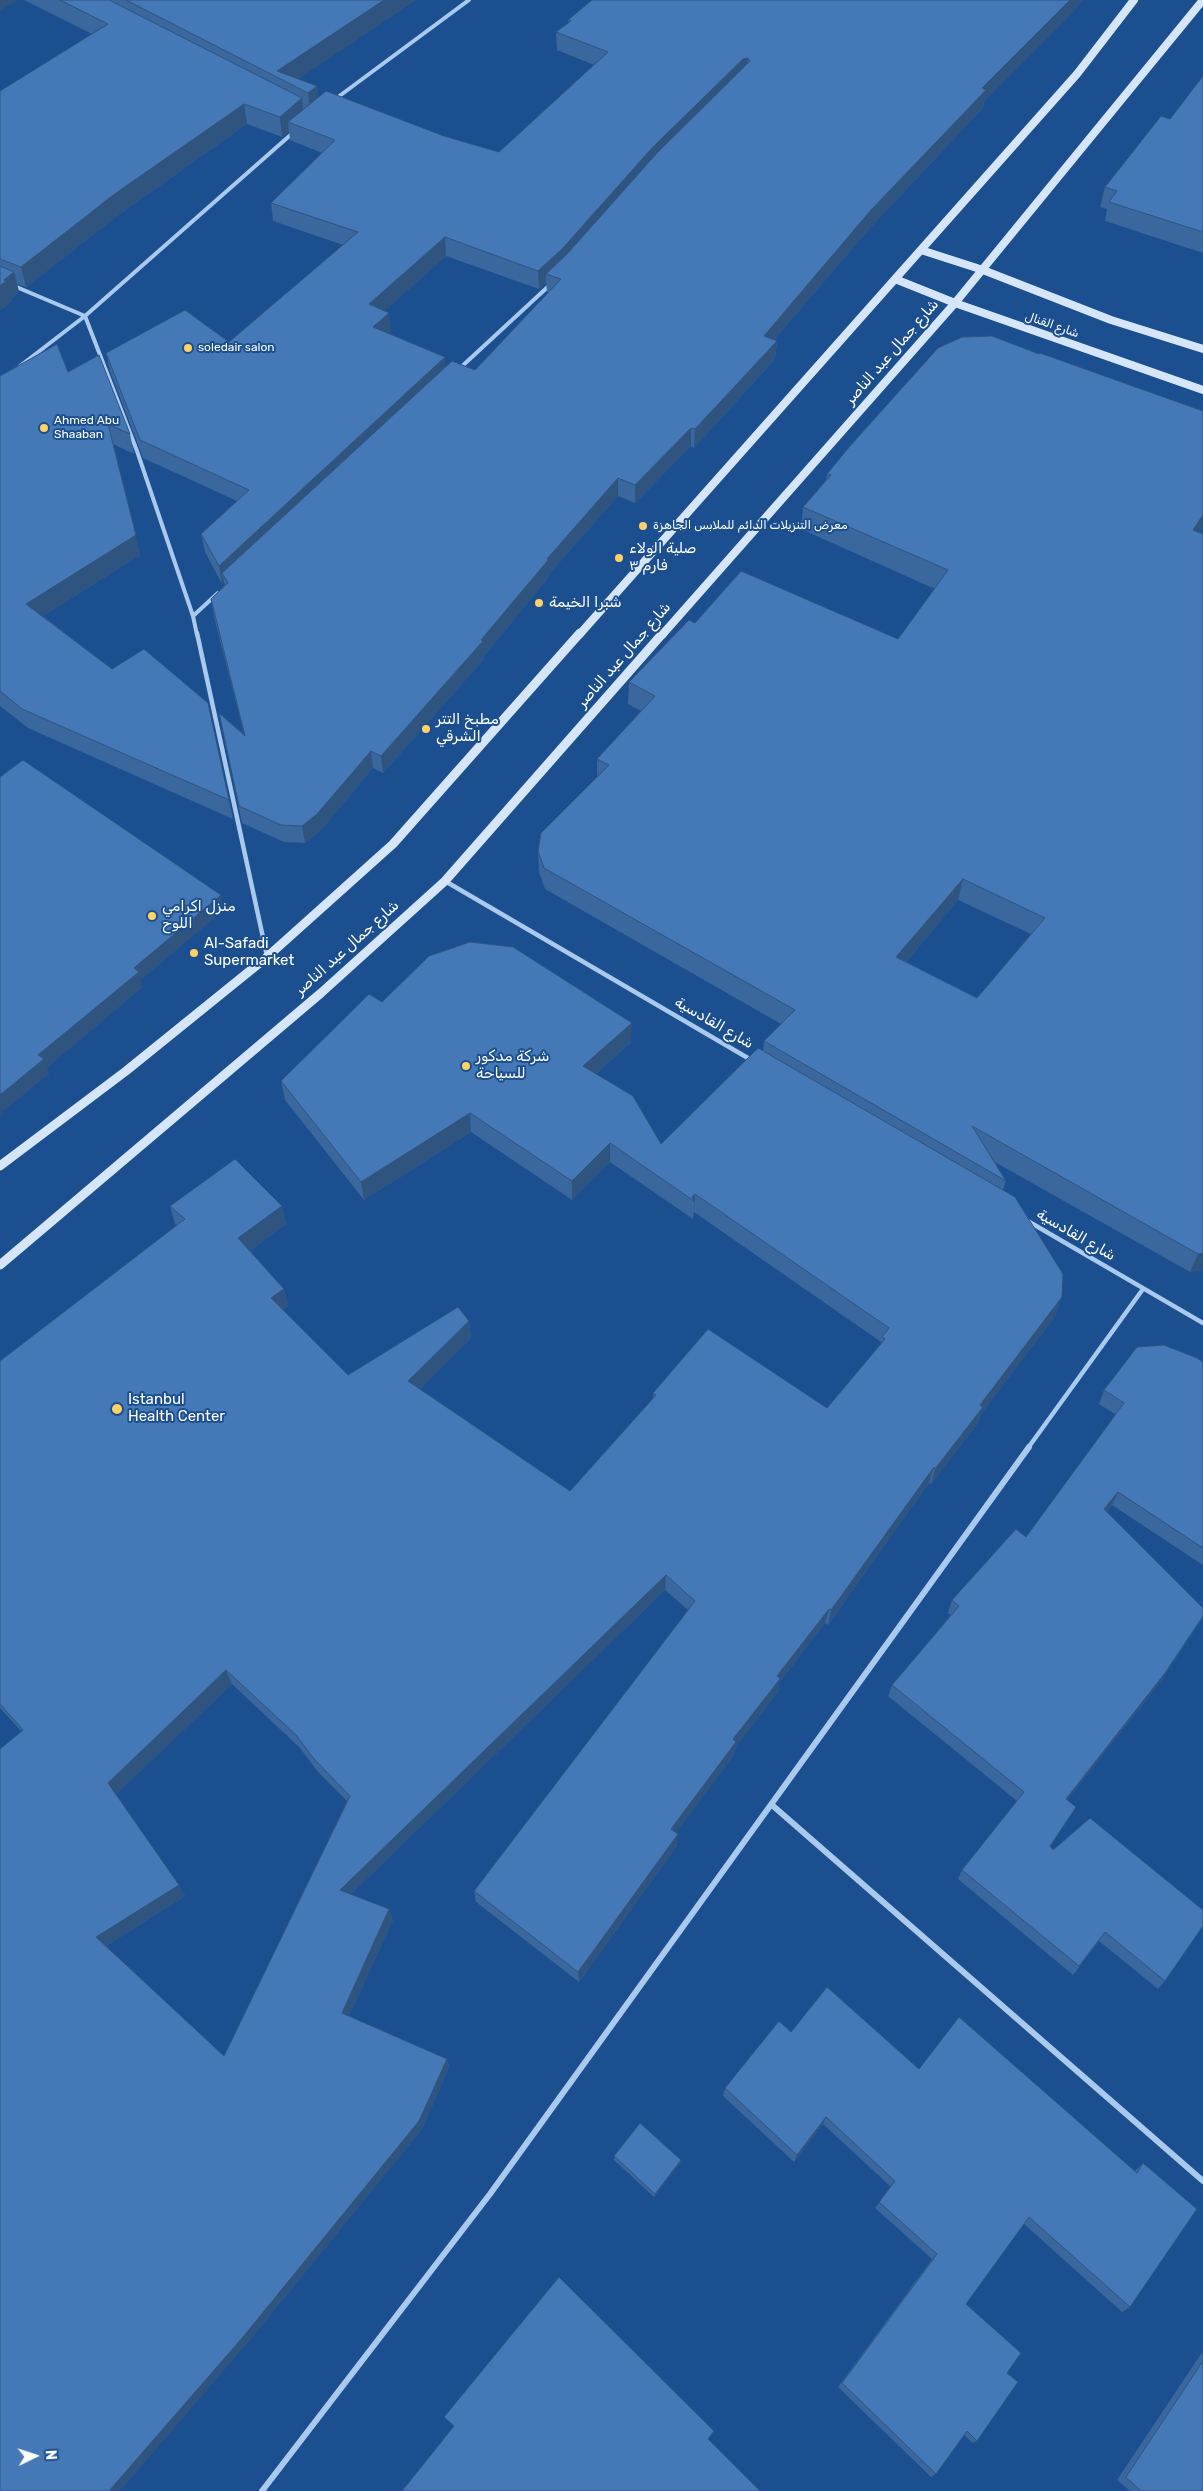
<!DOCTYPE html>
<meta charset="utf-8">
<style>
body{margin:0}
#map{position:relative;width:1203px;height:2491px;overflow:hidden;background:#1b4f8f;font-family:Rubik,sans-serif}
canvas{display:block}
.north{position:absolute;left:10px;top:2431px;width:50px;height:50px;-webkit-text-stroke:4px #1b4f8f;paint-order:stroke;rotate:86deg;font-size:14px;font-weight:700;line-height:20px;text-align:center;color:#fff}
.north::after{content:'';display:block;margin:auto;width:18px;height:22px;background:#fff;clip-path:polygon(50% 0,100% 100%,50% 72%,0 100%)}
</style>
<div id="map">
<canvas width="1203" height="2491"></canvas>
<div class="north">N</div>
</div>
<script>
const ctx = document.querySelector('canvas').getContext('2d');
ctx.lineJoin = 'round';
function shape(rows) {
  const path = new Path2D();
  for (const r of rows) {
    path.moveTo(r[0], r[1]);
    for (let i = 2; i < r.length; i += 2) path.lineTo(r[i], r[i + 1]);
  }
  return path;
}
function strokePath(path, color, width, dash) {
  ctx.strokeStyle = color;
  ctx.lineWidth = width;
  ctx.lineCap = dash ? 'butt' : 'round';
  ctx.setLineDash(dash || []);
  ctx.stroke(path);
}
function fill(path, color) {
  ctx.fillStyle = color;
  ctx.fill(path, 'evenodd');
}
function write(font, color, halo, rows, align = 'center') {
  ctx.font = font + ' Rubik,Cairo,sans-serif';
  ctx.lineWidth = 4;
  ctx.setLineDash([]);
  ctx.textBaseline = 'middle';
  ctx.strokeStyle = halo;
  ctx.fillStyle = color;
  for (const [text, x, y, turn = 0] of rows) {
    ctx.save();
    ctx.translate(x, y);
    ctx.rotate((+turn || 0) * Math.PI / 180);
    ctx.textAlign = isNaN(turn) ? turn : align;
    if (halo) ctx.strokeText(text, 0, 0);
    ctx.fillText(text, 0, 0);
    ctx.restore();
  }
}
const minorFar2 = shape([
 [334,100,469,0],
 [0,280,85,316,137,451,193,616,197,635],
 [20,366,85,316,295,131],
 [459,369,552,283],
 [193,616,218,593]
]);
const minorFar1 = shape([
 [197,633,267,956],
 [445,881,753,1061],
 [1026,1220,1203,1323],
 [1028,1448,1143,1289]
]);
const minor = shape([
 [772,1805,1203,2181],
 [262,2491,490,2194,1029,1447]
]);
const secondaryFar1 = shape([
 [921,250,983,270,1111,320,1203,349],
 [895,279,955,303,1203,390],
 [579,635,1077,74,1134,0],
 [662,635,955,303,1203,0]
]);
const secondary = shape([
 [0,1166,126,1071,267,957,393,844,580,633],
 [0,1265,321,993,445,881,663,633]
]);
const wall = shape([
 [24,0,416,0,298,79,317,86,318,97,444,136,499,152,594,65,557,50,556,32,568,23,568,20,592,0,1083,0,1072,13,984,101,983,108,869,229,774,340,777,341,775,359,694,448,691,446,635,503,618,496,549,574,549,577,484,656,484,659,383,773,373,768,320,831,305,843,284,842,242,823,219,713,244,734,214,617,211,599,225,585,224,582,222,584,205,552,201,534,237,501,143,458,110,371,106,353,229,342,343,245,273,221,271,203,322,153,290,140,289,131,282,137,247,124,121,213,26,287,17,284,19,292,11,299,12,301,0,310,0,91,92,34],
 [446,256,539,289,546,282,547,292,548,293,475,370,445,367,445,357,388,333,391,331,384,311],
 [1203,76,1203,253,1105,221,1107,209,1100,207,1105,187,1170,119],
 [68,372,130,434,134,454,113,444,140,555,43,616,112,669,208,703,233,819,28,728,0,706,0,376],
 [827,474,1203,528,1200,533,1203,534,1203,1270,1190,1272,993,1161,1006,1181,1003,1190,1056,1315,981,1414,978,1423,931,1484,929,1483,828,1625,825,1623,779,1683,778,1692,736,1746,734,1755,676,1832,677,1846,579,1982,476,1902,474,1891,688,1610,665,1590,351,1894,393,1920,349,2016,447,2059,449,2067,422,2129,249,2341,21,1731,0,1708,0,1361,177,1225,175,1224,170,1206,282,1206,286,1224,250,1251,284,1289,288,1306,283,1310,348,1375,469,1321,471,1338,420,1389,570,1491,653,1399,653,1393,827,1408,881,1344,881,1342,694,1212,693,1219,610,1162,572,1200,471,1132,364,1200,285,1100,281,1081,382,1002,631,1042,596,1074,661,1144,763,1051,764,1041,781,1024,545,889,539,872,538,851,597,777,597,759,641,711,628,704,629,682,695,623,898,639,935,589,801,529,803,507,826,480],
 [958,900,1031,934,977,998,906,962],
 [232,1684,300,1748,318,1772,347,1801,224,2056,106,1946,185,1896,179,1885,116,1794],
 [1203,1362,1203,1565,1112,1505,1107,1512,1203,1617,1158,1685,1067,1800,1070,1817,1050,1847,1165,1981,1158,1989,1099,1941,1073,1975,958,1879,962,1870,1017,1801,888,1696,892,1685,951,1615,948,1613,952,1600,1026,1537,1116,1415,1099,1404,1104,1390],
 [791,2032,919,2069,1135,2171,1143,2163,1130,2307,1122,2312,1024,2224,966,2304,1007,2373,977,2441,972,2443,964,2435,936,2474,931,2477,838,2387,932,2259,875,2208,891,2187,823,2124,794,2162,723,2096,725,2088],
 [614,2156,681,2160,680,2163,654,2197,614,2160],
 [1203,2353,1203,2491,1130,2491,1117,2480,1201,2354]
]);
const shadedWall = shape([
 [0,0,18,0,0,11],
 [384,0,416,0,291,84,277,71],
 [1070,0,1083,0,1072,13,984,101,983,108,869,229,762,354,764,336,871,210,982,88],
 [748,58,746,77,563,266,546,274,546,282,539,289,538,271,652,148,743,59],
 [317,86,319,106,311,113,308,93],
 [302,98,304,118,288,122,289,131,282,137,280,117],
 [244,104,247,124,121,213,26,287,21,267,116,193],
 [445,237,446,256,371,323,369,304],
 [14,272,19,292,11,299,12,301,0,310,0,286,4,280],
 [389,313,391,331,375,345,373,327],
 [777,341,775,359,694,448,695,429],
 [445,357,446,376,222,573,224,582,222,584,219,566],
 [691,428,691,446,635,503,635,485],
 [618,478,618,496,549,574,549,577,484,656,484,659,383,773,381,756,481,640,547,559],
 [1203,515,1203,528,1186,553,1193,530],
 [136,535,140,555,32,623,26,604],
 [371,751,373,768,320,831,305,843,302,826],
 [963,879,958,900,893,977,896,957],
 [221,895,224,910,141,980,143,987,47,1068,49,1074,0,1114,0,1095,38,1055,134,968],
 [632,1023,631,1042,584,1085,583,1066],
 [470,1113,471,1132,364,1200,361,1182],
 [610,1143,610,1162,572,1200,572,1181],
 [695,1194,694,1212,694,1213,694,1201,692,1197],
 [282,1206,286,1224,243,1256,238,1238],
 [1203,1253,1203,1270,1190,1272,1198,1254],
 [284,1289,288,1306,276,1315,271,1298],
 [1062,1297,1056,1315,981,1414,978,1423,931,1484,935,1469,980,1405],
 [469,1321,471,1338,411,1398,408,1381],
 [934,1467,929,1483,828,1625,831,1610],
 [1118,1492,1112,1505,1098,1522,1104,1509],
 [666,1575,665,1590,344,1901,340,1890],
 [829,1609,825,1623,779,1683,778,1692,736,1746,734,1755,670,1841,671,1829,777,1676],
 [1203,1616,1158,1685,1060,1809,1066,1799],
 [226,1670,232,1684,116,1795,108,1783],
 [1076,1807,1070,1817,1044,1856,1050,1846],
 [678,1834,677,1846,579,1982,578,1972],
 [179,1885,185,1896,104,1947,96,1937],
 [389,1909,393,1920,346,2023,342,2013],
 [447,2059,449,2067,422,2129,249,2341,120,2491,109,2491],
 [826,2117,823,2124,794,2162,797,2155],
 [681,2160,680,2163,654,2197,655,2194]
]);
const building = shape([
 [60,0,109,0,302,98,280,117,244,104,116,193,21,267,0,259,0,91,108,24,60,0],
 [126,0,384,0,277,71,317,86,308,93,126,0],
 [592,0,1070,0,982,88,986,90,871,210,764,336,777,341,695,429,691,428,635,485,618,478,547,559,549,559,481,640,483,641,381,756,371,751,317,814,302,826,281,825,239,806,219,713,245,736,211,599,228,583,222,573,452,361,475,370,561,279,546,274,568,253,657,153,750,61,748,58,743,59,652,148,563,248,538,271,445,237,369,304,389,313,373,327,445,357,219,566,201,534,249,490,140,440,106,353,185,310,229,342,358,232,271,203,335,140,288,122,326,91,444,136,499,152,608,52,556,32,571,21,568,20,592,0],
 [1203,76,1203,232,1109,202,1117,191,1105,187,1161,116,1170,119,1203,76],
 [0,266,14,272,4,280,6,281,0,286,0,266],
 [992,336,1039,354,1040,353,1203,411,1203,515,1193,530,1203,534,1203,1253,1198,1254,972,1126,1006,1181,764,1041,795,1010,544,868,538,851,541,833,609,765,597,759,655,696,629,682,689,620,695,623,741,571,898,639,948,570,803,507,831,475,827,474,850,446,938,348,962,337,992,336],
 [963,879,1045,918,977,998,896,957,963,879],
 [57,344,68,372,99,355,130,434,108,424,136,535,26,604,112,669,144,649,208,703,229,800,22,709,0,691,0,376,57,344],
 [23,760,221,895,134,968,139,972,38,1055,44,1059,0,1095,0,777,23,760],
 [470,942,513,947,632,1023,583,1066,633,1096,661,1144,758,1048,1015,1197,1063,1274,1062,1297,980,1405,983,1407,935,1469,934,1467,831,1610,829,1609,777,1676,780,1679,733,1739,736,1742,671,1829,678,1834,578,1972,474,1891,695,1601,666,1575,340,1890,389,1909,342,2013,447,2059,419,2121,243,2337,109,2491,0,2491,0,1749,23,1730,0,1704,0,1361,185,1219,170,1206,235,1159,282,1206,238,1238,284,1289,271,1298,348,1375,458,1307,469,1321,408,1381,570,1491,656,1395,653,1393,708,1329,827,1408,885,1339,882,1337,889,1328,695,1194,692,1197,694,1201,610,1143,572,1181,470,1113,361,1182,281,1081,369,994,382,1002,429,956,470,942],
 [226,1670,296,1735,314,1759,350,1796,224,2056,96,1937,179,1885,108,1783,226,1670],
 [1164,1345,1197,1358,1203,1362,1203,1548,1118,1492,1104,1509,1203,1608,1203,1616,1165,1673,1066,1799,1076,1807,1050,1846,1053,1850,1090,1818,1203,1910,1203,1926,1165,1981,1105,1932,1079,1966,962,1870,1024,1792,892,1685,959,1606,952,1600,1016,1529,1026,1537,1124,1403,1104,1390,1137,1347,1164,1345],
 [827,1987,919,2069,959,2017,1137,2173,1143,2163,1197,2209,1130,2307,1029,2217,966,2304,1021,2353,1007,2373,1018,2382,977,2441,967,2431,936,2474,842,2383,937,2254,879,2202,895,2181,826,2117,797,2155,725,2088,779,2021,791,2032,827,1987],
 [640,2123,681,2160,655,2194,614,2156,640,2123],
 [559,2277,714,2431,708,2439,760,2491,402,2491,454,2426,444,2417,559,2277],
 [1203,2361,1203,2491,1141,2491,1126,2477,1203,2361]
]);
const markers = [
 [188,348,5,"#ffd166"],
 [44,428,5,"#ffd166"],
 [643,526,5,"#ffd166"],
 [619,558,5,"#ffd166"],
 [539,603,5,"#ffd166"],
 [426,729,5,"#ffd166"],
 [152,916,5,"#ffd166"],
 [194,953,5,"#ffd166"],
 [466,1066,5,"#ffd166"],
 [117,1409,6,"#ffd166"]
];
const farStreetnames = [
 ["شارع القنال",1052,325,19]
];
const farPoinames = [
 ["soledair salon",198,348],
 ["Ahmed Abu",54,421],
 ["Shaaban",54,435],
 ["معرض التنزيلات الدائم للملابس الجاهزة",653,526]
];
const streetNames = [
 ["شارع جمال عبد الناصر",892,352,-49],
 ["شارع جمال عبد الناصر",624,655,-49],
 ["شارع جمال عبد الناصر",347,948,-42],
 ["شارع القادسية",714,1023,30],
 ["شارع القادسية",1076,1235,30]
];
const poiNames = [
 ["صلية الولاء",629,549],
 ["فارم ٣",629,566],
 ["شبرا الخيمة",549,603],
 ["مطبخ التتر",436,720],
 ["الشرقي",436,737],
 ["منزل اكرامي",162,907],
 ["اللوح",162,924],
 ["Al-Safadi",204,944],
 ["Supermarket",204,961],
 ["شركة مدكور",476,1057],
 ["للسياحة",476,1074],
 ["Istanbul",128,1400],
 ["Health Center",128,1417]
];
strokePath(minorFar2, '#a9c9ee', 4);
strokePath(minorFar1, '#a9c9ee', 4.5);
strokePath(minor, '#a9c9ee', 6);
strokePath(secondaryFar1, '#d6e6fa', 8);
strokePath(secondary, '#d6e6fa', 9);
fill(wall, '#3a679d');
fill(shadedWall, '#305480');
fill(building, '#4478b7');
strokePath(building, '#305480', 1);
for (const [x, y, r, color] of markers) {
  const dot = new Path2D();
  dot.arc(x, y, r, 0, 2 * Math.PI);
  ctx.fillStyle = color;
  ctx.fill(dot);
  strokePath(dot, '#1b4f8f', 2);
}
write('12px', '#fff', '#1b4f8f', farStreetnames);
write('12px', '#fff', '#1b4f8f', farPoinames, 'left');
write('15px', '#fff', '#1b4f8f', streetNames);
write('15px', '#fff', '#1b4f8f', poiNames, 'left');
</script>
